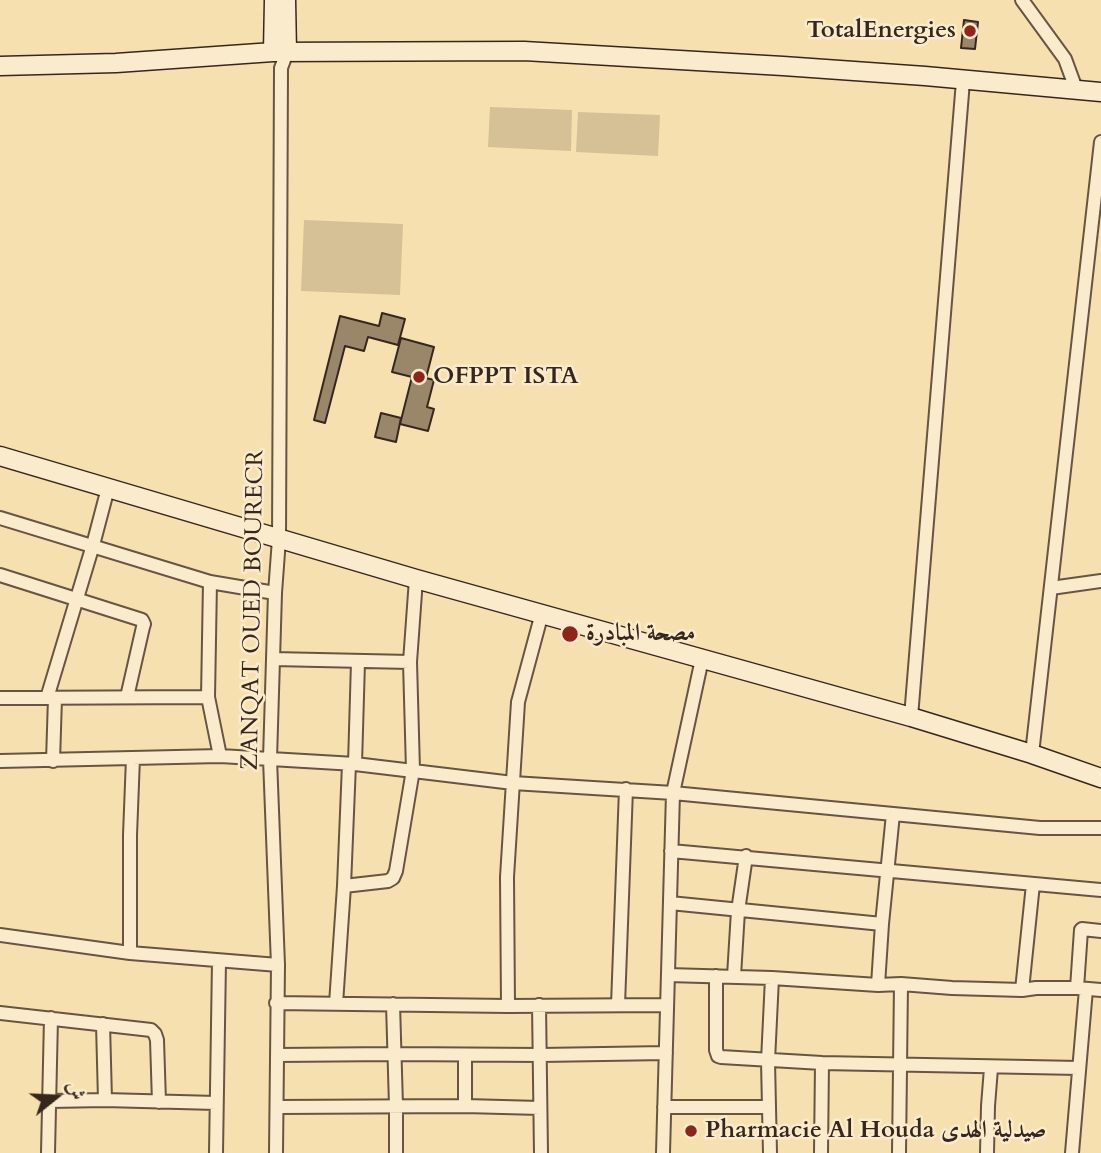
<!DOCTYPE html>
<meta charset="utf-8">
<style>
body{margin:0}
#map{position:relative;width:1101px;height:1153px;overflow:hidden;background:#f6e0af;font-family:Cardo,Amiri,serif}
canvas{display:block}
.north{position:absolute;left:21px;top:1062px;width:70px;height:70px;-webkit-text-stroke:5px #f9ebcb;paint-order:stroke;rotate:72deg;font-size:19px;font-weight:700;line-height:28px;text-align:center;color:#37261d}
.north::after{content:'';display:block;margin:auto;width:24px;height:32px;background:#37261d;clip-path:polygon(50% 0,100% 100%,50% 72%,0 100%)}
</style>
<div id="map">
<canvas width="1101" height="1153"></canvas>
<div class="north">ش</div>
</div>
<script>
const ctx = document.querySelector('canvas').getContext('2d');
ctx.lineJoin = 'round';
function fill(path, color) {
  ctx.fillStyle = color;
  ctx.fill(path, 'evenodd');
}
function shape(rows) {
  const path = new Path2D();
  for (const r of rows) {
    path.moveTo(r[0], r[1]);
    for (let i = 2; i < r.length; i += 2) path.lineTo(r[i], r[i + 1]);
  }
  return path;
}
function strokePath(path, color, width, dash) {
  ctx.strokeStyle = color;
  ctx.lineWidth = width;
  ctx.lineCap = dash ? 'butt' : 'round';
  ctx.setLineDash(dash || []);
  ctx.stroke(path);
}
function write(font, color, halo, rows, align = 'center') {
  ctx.font = font + ' Cardo,Amiri,serif';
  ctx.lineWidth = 5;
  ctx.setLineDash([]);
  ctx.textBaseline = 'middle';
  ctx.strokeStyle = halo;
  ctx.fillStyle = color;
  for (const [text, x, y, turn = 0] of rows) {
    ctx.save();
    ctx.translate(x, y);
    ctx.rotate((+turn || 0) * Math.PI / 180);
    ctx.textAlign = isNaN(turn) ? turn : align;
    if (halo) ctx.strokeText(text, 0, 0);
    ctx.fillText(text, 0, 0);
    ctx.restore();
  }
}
const green = shape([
 [490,107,572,110,571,151,488,147],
 [578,112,660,115,658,156,576,152],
 [304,220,403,224,400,295,301,291]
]);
const building = shape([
 [964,20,978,22,975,49,961,48,964,20],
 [382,313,405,319,398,345,368,337,364,351,345,346,325,423,314,420,340,316,379,326,382,313],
 [401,338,434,347,426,378,434,380,427,407,434,409,428,431,400,424,412,377,392,372,401,338],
 [381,413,401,418,396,442,375,437,381,413]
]);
const street = shape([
 [1022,0,1065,59,1076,89],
 [0,518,210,582,275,593],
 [0,575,142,620,144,624,143,627,127,697],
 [210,582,208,697,220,756],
 [1051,588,1101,581],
 [273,659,410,662],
 [0,698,208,697],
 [47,698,93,545,108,488],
 [911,717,963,81],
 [1032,754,1101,142],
 [0,761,220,756,355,764,513,783,673,793,1040,828,1101,828],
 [53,761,55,698],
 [355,764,358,662],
 [671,851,1101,890],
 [344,886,388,881,393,878,396,871,413,770,410,662,416,579],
 [670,903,882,924],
 [0,935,130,953,278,965],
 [130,953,130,835,133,758],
 [668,975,772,978,878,985,901,984,952,988,1022,990,1036,988,1077,988,1101,990],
 [716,976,716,1050,718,1056,721,1057,822,1063,1079,1068],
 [734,976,738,911,746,856],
 [878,985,882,924,893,814],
 [1077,988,1081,930,1082,929,1101,931],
 [1022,990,1033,884],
 [276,1003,508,1006,667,1005],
 [336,1004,344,886,349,764],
 [393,1004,396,1106,396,1153],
 [539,1005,541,1153],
 [618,1005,626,789],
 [508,1006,507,877,518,702,542,613],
 [0,1013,151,1030,155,1034,157,1040,159,1102],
 [103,1024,105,1100],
 [277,1055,394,1054,541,1055,666,1053],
 [50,1101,105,1100,216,1103],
 [465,1106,465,1055],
 [277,1107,465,1106,540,1108],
 [664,1107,769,1107],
 [48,1153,51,1018],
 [216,1153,219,961],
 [276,1153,278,965,270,759,275,593,279,539,281,68,287,52],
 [663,1153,673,793,702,659],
 [770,1153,768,1061,772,978],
 [821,1153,822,1063],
 [899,1153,901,984],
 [987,1153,988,1106,991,1068],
 [1072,1153,1086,989]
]);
const secondary = shape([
 [286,0,287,52],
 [273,52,274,0],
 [0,66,116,63,273,52,524,51,783,66,925,76,1101,92],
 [0,456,416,579,911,717,1032,754,1101,778]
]);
const markers = [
 [970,31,7,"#8f2418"],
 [419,377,7,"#8f2418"],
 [570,634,9,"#8f2418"],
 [691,1131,7,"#8f2418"]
];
const poiNames = [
 ["TotalEnergies",956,31,"right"],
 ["OFPPT ISTA",433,377],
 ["مصحة المبادرة",586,634],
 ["Pharmacie Al Houda صيدلية الهدى",705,1131]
];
const streetNames = [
 ["ZANQAT OUED BOURECR",254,610,-89]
];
fill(green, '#d6c096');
fill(building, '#9a8769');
strokePath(building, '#37261d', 2);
strokePath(street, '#675442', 16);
strokePath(secondary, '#37261d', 21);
strokePath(street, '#f9ebcb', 12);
strokePath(secondary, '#f9ebcb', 18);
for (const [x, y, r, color] of markers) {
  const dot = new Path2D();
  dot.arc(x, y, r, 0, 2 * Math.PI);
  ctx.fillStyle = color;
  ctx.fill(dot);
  strokePath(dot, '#f9ebcb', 2.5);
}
write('bold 24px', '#37261d', '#f9ebcb', poiNames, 'left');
write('24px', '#37261d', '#f9ebcb', streetNames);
</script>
